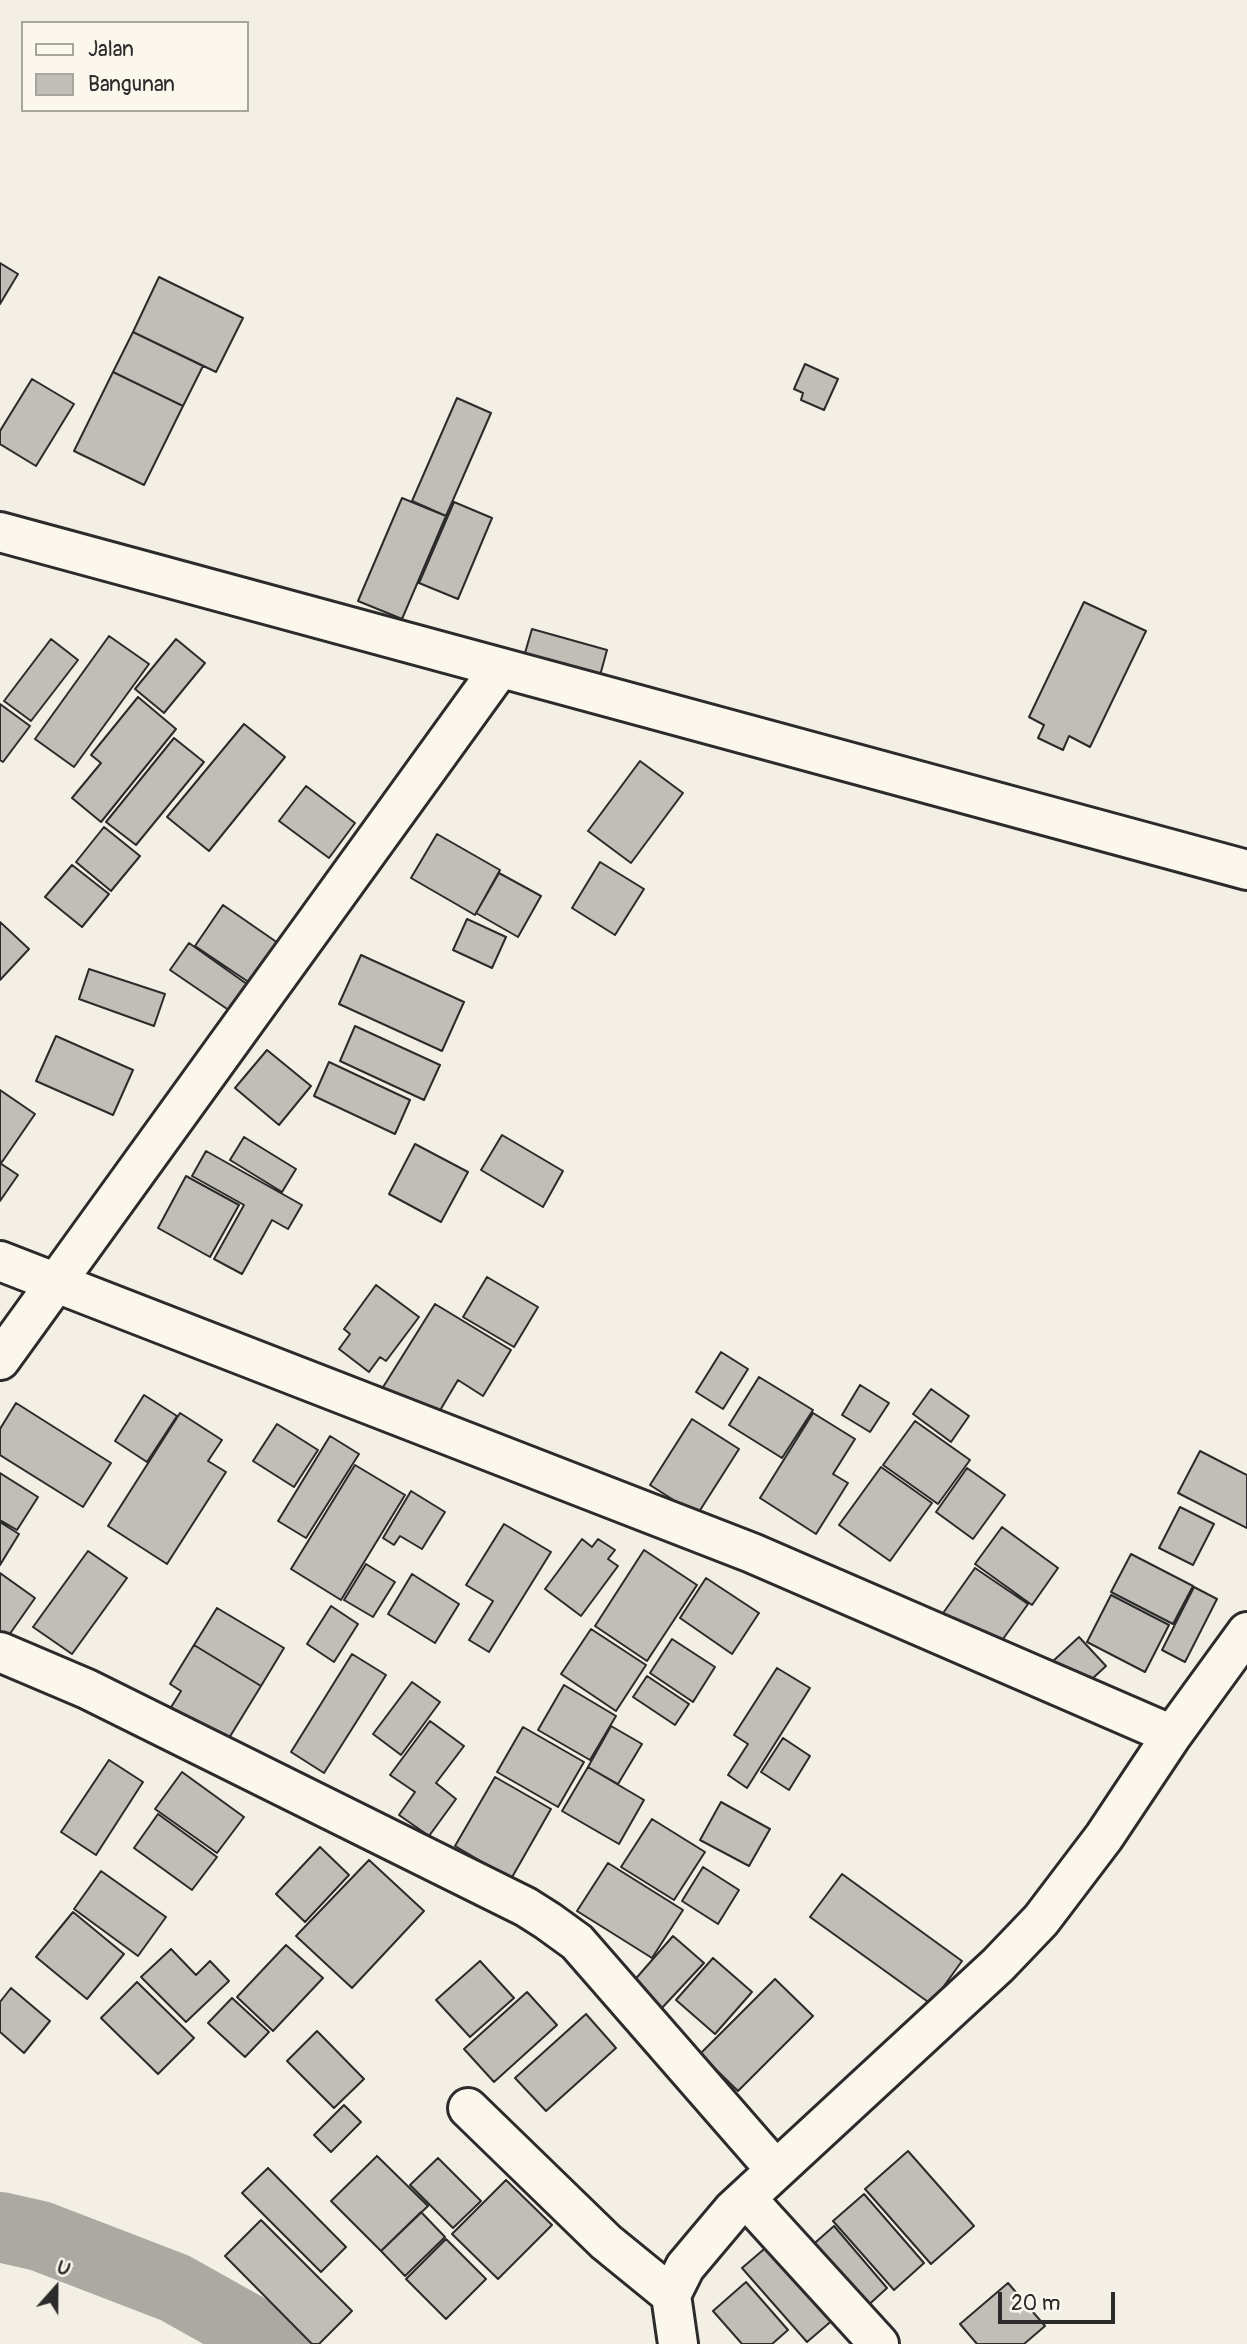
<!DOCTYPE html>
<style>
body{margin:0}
#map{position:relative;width:1247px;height:2344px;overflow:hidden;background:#f3efe4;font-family:Pangolin,sans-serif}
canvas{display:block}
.legend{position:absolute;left:21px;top:21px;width:228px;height:91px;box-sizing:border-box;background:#fbf7ec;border:2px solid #a8a59f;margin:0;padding:9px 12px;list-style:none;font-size:21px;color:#2b2b2b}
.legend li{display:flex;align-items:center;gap:14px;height:35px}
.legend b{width:35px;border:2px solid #a8a59f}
.north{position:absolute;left:21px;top:2253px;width:70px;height:70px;-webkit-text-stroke:5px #fbf7ec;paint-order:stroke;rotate:21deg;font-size:19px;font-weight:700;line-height:28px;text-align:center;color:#2b2b2b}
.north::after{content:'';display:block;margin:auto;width:24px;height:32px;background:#2b2b2b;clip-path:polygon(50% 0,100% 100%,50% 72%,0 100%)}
.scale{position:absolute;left:998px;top:2292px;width:117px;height:32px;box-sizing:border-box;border:4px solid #2b2b2b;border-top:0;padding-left:9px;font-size:21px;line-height:24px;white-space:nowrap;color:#2b2b2b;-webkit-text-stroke:5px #fbf7ec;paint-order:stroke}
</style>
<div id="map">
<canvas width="1247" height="2344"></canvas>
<ul class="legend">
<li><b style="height:9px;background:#fbf7ec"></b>Jalan</li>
<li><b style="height:19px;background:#c0beb6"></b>Bangunan</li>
</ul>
<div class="north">U</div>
<div class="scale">20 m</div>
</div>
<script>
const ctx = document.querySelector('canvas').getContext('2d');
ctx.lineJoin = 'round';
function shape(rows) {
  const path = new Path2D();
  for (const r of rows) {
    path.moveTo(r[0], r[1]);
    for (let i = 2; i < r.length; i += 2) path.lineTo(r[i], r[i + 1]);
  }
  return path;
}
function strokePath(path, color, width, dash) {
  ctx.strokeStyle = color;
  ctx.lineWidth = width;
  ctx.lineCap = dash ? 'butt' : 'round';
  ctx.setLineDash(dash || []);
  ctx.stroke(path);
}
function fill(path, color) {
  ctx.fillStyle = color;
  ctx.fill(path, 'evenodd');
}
const river = shape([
 [0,2227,40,2236,175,2288,275,2344]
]);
const building = shape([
 [0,263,18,274,0,304,0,263],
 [159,277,243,318,216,372,133,332,159,277],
 [133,332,203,366,183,406,113,372,133,332],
 [805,364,838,379,824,410,801,400,803,393,794,389,805,364],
 [113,372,183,406,144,485,74,451,113,372],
 [32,379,74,404,36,466,0,444,0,431,32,379],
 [457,398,491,413,446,516,412,501,457,398],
 [402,498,446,516,402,619,358,601,402,498],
 [454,502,492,518,458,599,419,583,454,502],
 [1084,602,1146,631,1090,747,1069,736,1063,750,1038,738,1044,725,1029,717,1084,602],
 [532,629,607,650,596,690,520,670,532,629],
 [109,636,149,664,74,767,35,739,109,636],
 [51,639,78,660,31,721,4,701,51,639],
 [176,639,205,663,164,713,135,689,176,639],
 [138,697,176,729,101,822,72,798,101,763,91,755,138,697],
 [0,704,30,726,3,762,0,760,0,704],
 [244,724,285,757,209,851,167,817,244,724],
 [174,738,204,762,136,845,106,822,174,738],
 [640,761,683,793,631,863,588,831,640,761],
 [306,786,355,823,329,858,279,821,306,786],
 [104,827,140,856,111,891,76,862,104,827],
 [437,834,500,870,475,915,411,878,437,834],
 [600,862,644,889,615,935,572,908,600,862],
 [72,865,109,894,82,927,45,897,72,865],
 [499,873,541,896,518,937,476,913,499,873],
 [223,905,278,943,250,983,195,946,223,905],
 [467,919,506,937,492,968,453,950,467,919],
 [0,922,29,949,0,980,0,922],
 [189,943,251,987,233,1013,170,970,189,943],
 [361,955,464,1002,442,1051,339,1004,361,955],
 [89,969,165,994,154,1026,79,999,89,969],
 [355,1026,440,1065,424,1100,340,1061,355,1026],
 [56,1036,133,1070,113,1115,36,1081,56,1036],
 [267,1050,311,1086,279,1125,235,1088,267,1050],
 [329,1062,410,1100,395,1134,314,1096,329,1062],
 [0,1090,35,1114,2,1162,0,1161,0,1090],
 [502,1135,563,1171,543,1207,481,1170,502,1135],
 [244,1137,296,1169,282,1192,230,1160,244,1137],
 [415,1144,468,1172,441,1222,389,1194,415,1144],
 [206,1151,302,1205,288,1229,272,1220,242,1274,214,1259,244,1205,192,1176,206,1151],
 [0,1163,18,1175,0,1201,0,1163],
 [186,1176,239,1205,210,1257,158,1228,186,1176],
 [487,1277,538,1307,514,1347,463,1317,487,1277],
 [376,1285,419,1317,386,1361,380,1357,369,1372,339,1349,350,1334,344,1329,376,1285],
 [435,1304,511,1350,483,1396,458,1380,432,1424,380,1392,435,1304],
 [721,1352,748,1369,723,1409,696,1392,721,1352],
 [759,1377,813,1410,782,1458,729,1425,759,1377],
 [860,1385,889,1403,870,1432,842,1415,860,1385],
 [931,1389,969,1416,951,1442,913,1414,931,1389],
 [144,1395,177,1416,147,1462,115,1441,144,1395],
 [16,1403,111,1463,83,1507,0,1455,0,1429,16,1403],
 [180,1413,222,1440,208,1461,226,1472,167,1564,108,1526,180,1413],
 [813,1413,855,1439,833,1474,848,1483,816,1534,760,1498,813,1413],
 [692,1419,739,1449,697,1515,650,1485,692,1419],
 [915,1421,970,1460,938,1504,883,1465,915,1421],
 [277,1424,318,1450,294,1487,253,1461,277,1424],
 [330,1436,359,1454,306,1538,278,1521,330,1436],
 [1200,1451,1247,1475,1247,1528,1178,1493,1200,1451],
 [355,1465,405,1495,341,1600,291,1569,355,1465],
 [881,1467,932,1503,890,1561,839,1525,881,1467],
 [967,1468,1005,1495,973,1539,936,1512,967,1468],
 [0,1473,38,1497,17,1530,0,1520,0,1473],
 [411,1491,445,1512,422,1549,400,1536,394,1545,383,1538,411,1491],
 [1180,1507,1214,1524,1193,1565,1159,1548,1180,1507],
 [0,1522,19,1534,0,1565,0,1522],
 [504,1524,551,1552,489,1652,469,1640,493,1601,466,1585,504,1524],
 [1002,1527,1058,1568,1032,1605,975,1564,1002,1527],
 [582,1539,592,1547,598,1539,615,1550,608,1559,618,1566,581,1616,545,1589,582,1539],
 [644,1550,697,1585,647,1661,595,1626,644,1550],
 [88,1551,127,1578,72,1654,33,1627,88,1551],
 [1131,1554,1193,1586,1173,1624,1111,1592,1131,1554],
 [366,1564,395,1582,373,1617,344,1600,366,1564],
 [975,1568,1028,1604,993,1653,941,1616,975,1568],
 [0,1573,35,1598,2,1645,0,1644,0,1573],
 [412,1574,459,1604,435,1643,388,1614,412,1574],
 [706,1578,759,1613,732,1654,680,1618,706,1578],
 [1194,1587,1217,1599,1185,1662,1162,1650,1194,1587],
 [1111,1595,1169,1625,1145,1672,1087,1642,1111,1595],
 [331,1606,358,1624,334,1662,307,1644,331,1606],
 [217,1608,284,1648,261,1686,194,1645,217,1608],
 [591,1629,646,1665,616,1711,561,1674,591,1629],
 [1079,1637,1106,1666,1079,1691,1052,1662,1079,1637],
 [672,1639,715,1667,693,1702,650,1673,672,1639],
 [194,1645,261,1686,226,1743,170,1709,181,1691,170,1684,194,1645],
 [352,1654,386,1675,324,1773,291,1752,352,1654],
 [777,1668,810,1688,747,1788,728,1775,748,1744,734,1735,777,1668],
 [647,1676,689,1704,675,1725,633,1697,647,1676],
 [412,1682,440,1702,401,1755,373,1734,412,1682],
 [564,1685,616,1716,590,1760,538,1730,564,1685],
 [430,1721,464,1746,436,1783,456,1799,429,1836,399,1815,415,1792,390,1775,430,1721],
 [611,1726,642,1744,618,1784,588,1767,611,1726],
 [523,1727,584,1762,558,1807,497,1772,523,1727],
 [783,1738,810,1756,789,1790,761,1772,783,1738],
 [109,1760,143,1782,96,1855,61,1832,109,1760],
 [588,1767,644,1800,619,1844,562,1811,588,1767],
 [182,1772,244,1817,217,1853,155,1809,182,1772],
 [495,1777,551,1809,511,1879,455,1846,495,1777],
 [721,1802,770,1829,749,1866,700,1840,721,1802],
 [158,1814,217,1857,192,1890,134,1848,158,1814],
 [652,1819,705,1852,674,1900,621,1867,652,1819],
 [320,1847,349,1875,305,1922,276,1894,320,1847],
 [369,1860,424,1911,352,1988,296,1936,369,1860],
 [608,1863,683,1910,652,1958,577,1911,608,1863],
 [703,1867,739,1890,718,1924,682,1901,703,1867],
 [101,1871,166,1917,138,1956,74,1909,101,1871],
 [842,1874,962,1961,931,2004,810,1917,842,1874],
 [73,1912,124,1954,87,1999,36,1957,73,1912],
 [673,1936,704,1963,661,2009,632,1983,673,1936],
 [286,1945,323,1978,273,2031,237,1997,286,1945],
 [171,1949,196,1975,210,1961,229,1981,186,2022,141,1977,171,1949],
 [713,1958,752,1992,715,2034,676,2000,713,1958],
 [480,1961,514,1998,470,2037,436,2000,480,1961],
 [775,1979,813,2016,738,2091,700,2054,775,1979],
 [137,1982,194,2038,158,2074,101,2018,137,1982],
 [11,1988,50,2021,24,2053,0,2032,0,2002,11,1988],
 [527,1992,557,2025,494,2082,464,2049,527,1992],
 [232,1998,269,2032,245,2057,208,2023,232,1998],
 [586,2014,616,2048,546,2111,515,2078,586,2014],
 [317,2031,364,2079,334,2108,287,2061,317,2031],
 [344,2105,361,2122,331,2152,314,2135,344,2105],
 [908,2151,974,2226,931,2264,865,2189,908,2151],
 [377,2156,428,2206,381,2251,331,2201,377,2156],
 [438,2158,481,2201,453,2228,410,2185,438,2158],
 [268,2168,346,2247,321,2272,242,2193,268,2168],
 [506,2180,552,2225,498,2279,452,2234,506,2180],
 [864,2194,924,2263,894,2290,833,2221,864,2194],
 [421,2212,445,2237,405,2276,381,2251,421,2212],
 [261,2220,352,2311,319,2344,312,2344,225,2256,261,2220],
 [834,2226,887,2288,862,2311,808,2249,834,2226],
 [777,2238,842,2312,807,2342,742,2268,777,2238],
 [446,2239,486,2279,446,2319,406,2279,446,2239],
 [746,2282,788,2330,772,2344,742,2344,713,2311,746,2282],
 [1008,2283,1045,2326,1024,2344,977,2344,960,2324,1008,2283]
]);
const minor = shape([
 [0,532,1247,870],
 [0,1261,752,1553,1172,1735],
 [0,1360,500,668],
 [0,1652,87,1689,526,1907,548,1921,577,1942,775,2169],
 [468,2108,606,2242,671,2295],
 [746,2198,879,2344],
 [678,2344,671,2295,685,2267,733,2210,998,1965,1041,1920,1104,1837,1172,1735,1247,1632]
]);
strokePath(river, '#aca9a2', 70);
fill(building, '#c0beb6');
strokePath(building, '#2b2b2b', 2);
strokePath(minor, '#2b2b2b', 44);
strokePath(minor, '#fbf7ec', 38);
</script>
